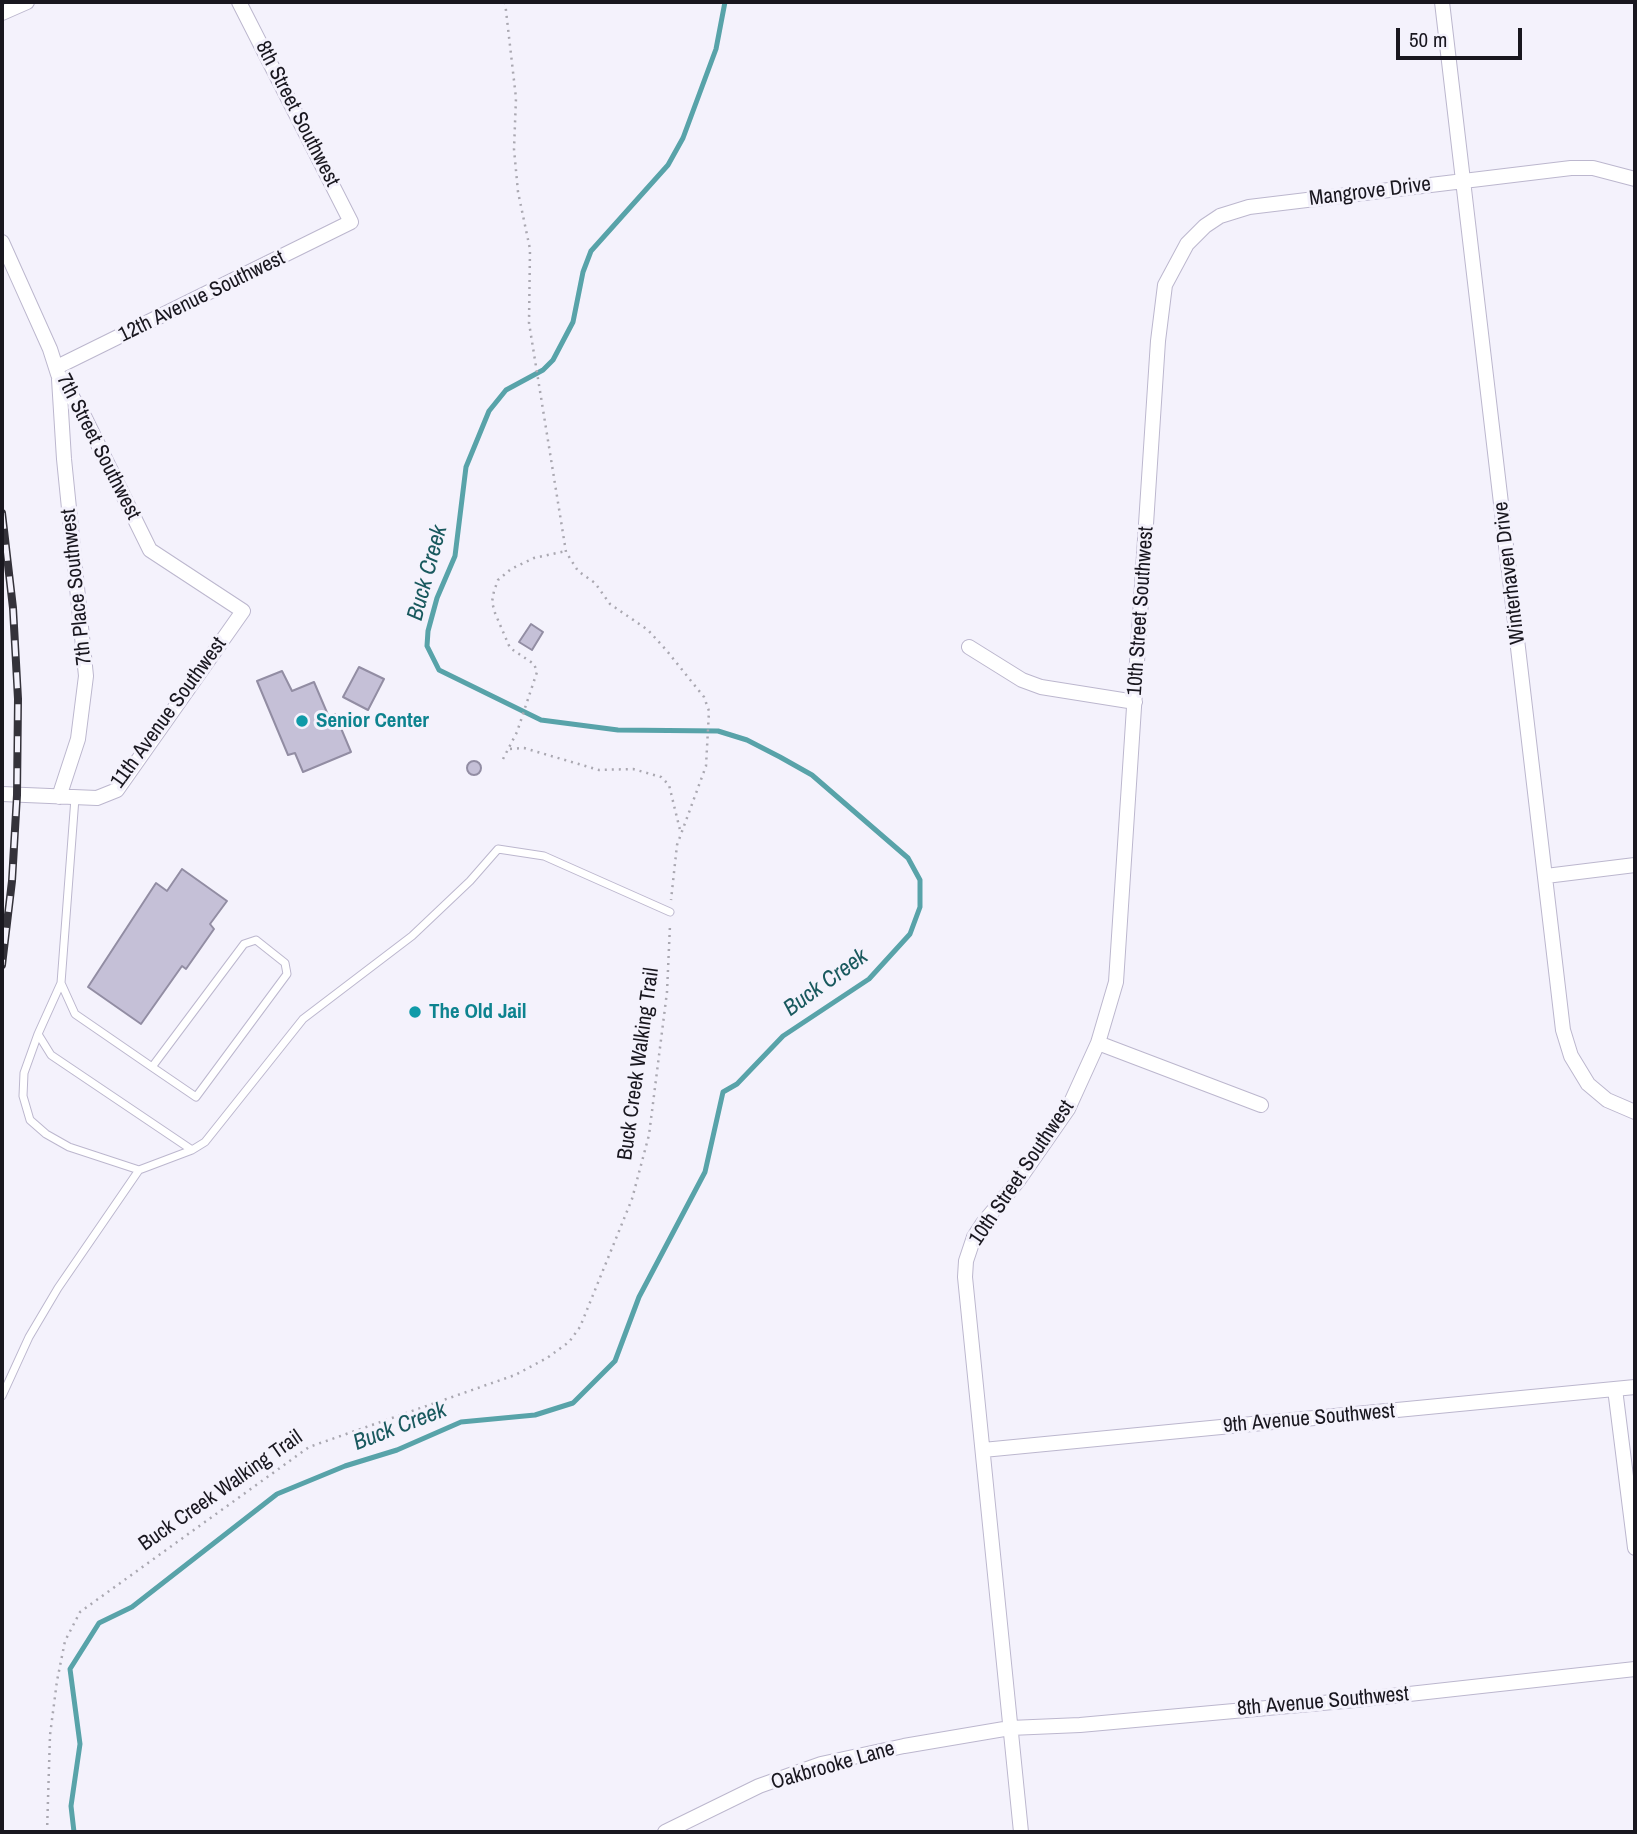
<!DOCTYPE html>
<style>
body{margin:0}
#map{position:relative;width:1637px;height:1834px;overflow:hidden;background:#f4f2fc;font-family:"Archivo Narrow",sans-serif}
canvas{display:block}
.frame{position:absolute;inset:0;border:4px solid #19171f;pointer-events:none}
.scale{position:absolute;left:1396px;top:28px;width:126px;height:32px;box-sizing:border-box;border:4px solid #19171f;border-top:0;padding-left:9px;font-size:21px;line-height:24px;white-space:nowrap;color:#19171f;-webkit-text-stroke:5px #f4f2fc;paint-order:stroke}
</style>
<div id="map">
<canvas width="1637" height="1834"></canvas>
<div class="frame"></div>
<div class="scale">50 m</div>
</div>
<script>
const ctx = document.querySelector('canvas').getContext('2d');
ctx.lineJoin = 'round';
function shape(rows) {
  const path = new Path2D();
  for (const r of rows) {
    if (r.length === 3) {
      path.moveTo(r[0] + r[2], r[1]);
      path.arc(r[0], r[1], r[2], 0, 2 * Math.PI);
      continue;
    }
    path.moveTo(r[0], r[1]);
    for (let i = 2; i < r.length; i += 2) path.lineTo(r[i], r[i + 1]);
  }
  return path;
}
function strokePath(path, color, width, dash) {
  ctx.strokeStyle = color;
  ctx.lineWidth = width;
  ctx.lineCap = dash ? 'butt' : 'round';
  ctx.setLineDash(dash || []);
  ctx.stroke(path);
}
function fill(path, color) {
  ctx.fillStyle = color;
  ctx.fill(path, 'evenodd');
}
function write(font, color, halo, rows, align = 'center') {
  ctx.font = font + ' "Archivo Narrow",sans-serif';
  ctx.lineWidth = 6;
  ctx.setLineDash([]);
  ctx.textBaseline = 'middle';
  ctx.strokeStyle = halo;
  ctx.fillStyle = color;
  for (const [text, x, y, turn = 0] of rows) {
    ctx.save();
    ctx.translate(x, y);
    ctx.rotate((+turn || 0) * Math.PI / 180);
    ctx.textAlign = isNaN(turn) ? turn : align;
    if (halo) ctx.strokeText(text, 0, 0);
    ctx.fillText(text, 0, 0);
    ctx.restore();
  }
}
const stream = shape([
 [74,1832,71,1806,80,1744,70,1669,99,1623,132,1607,277,1494,345,1466,397,1450,461,1422,535,1415,573,1403,615,1361,639,1297,705,1172,723,1092,737,1084,783,1036,869,979,910,934,920,907,920,880,908,858,812,775,780,757,747,740,718,731,618,730,541,720,439,670,427,646,428,631,437,598,455,556,466,467,489,411,506,390,543,370,553,360,573,322,583,272,591,251,668,165,683,138,716,49,725,2]
]);
const building = shape([
 [531,624,543,632,532,650,519,642,531,624],
 [359,667,384,679,368,710,343,697,359,667],
 [282,671,292,691,314,682,331,722,335,714,351,752,303,772,295,753,288,755,257,681,282,671],
 [474,768,7],
 [182,869,227,901,210,924,214,929,186,969,182,966,141,1024,88,987,156,883,167,891,182,869]
]);
const path = shape([
 [505,2,516,98,514,149,518,192,530,249,529,323,566,552,578,571,595,583,610,604,648,630,667,651,704,697,709,711,706,766,677,845,671,900],
 [510,749,524,748,599,770,633,769,661,777,669,785,680,830],
 [503,759,517,732,537,672,534,664,510,648,495,613,492,602,494,591,498,580,511,569,534,558,566,551],
 [47,1832,50,1735,57,1681,65,1641,80,1612,309,1447,515,1375,547,1358,569,1342,580,1327,632,1199,649,1135,667,992,670,925]
]);
const lane = shape([
 [75,798,61,983,75,1014,152,1067,196,1097,287,974,285,963,256,940,244,944,152,1067],
 [61,983,38,1034,51,1055,192,1150,205,1142,303,1019,412,936,470,881,498,849,544,856,670,912],
 [38,1034,24,1073,23,1096,30,1120,46,1134,69,1147,139,1170],
 [2,1396,29,1337,58,1288,139,1170,192,1150]
]);
const street = shape([
 [1442,2,1563,1030,1571,1056,1588,1084,1607,1100,1635,1112],
 [2,13,27,2],
 [2,242,50,349,58,374,85,418,150,550,243,611,117,790,97,798,2,794],
 [57,367,351,222,239,2],
 [59,379,64,459,86,676,78,739,59,797],
 [969,647,1022,680,1041,687,1135,702],
 [1546,876,1635,865],
 [1098,1043,1261,1105],
 [1615,1389,1635,1548],
 [983,1450,1635,1387],
 [665,1832,759,1786,821,1764,904,1746,1010,1728,1080,1725,1355,1700,1635,1669],
 [1021,1832,965,1277,966,1261,974,1237,983,1223,1018,1181,1068,1109,1098,1043,1116,982,1158,341,1165,285,1187,244,1205,226,1220,216,1249,207,1571,168,1593,168,1635,179]
]);
const rail = shape([
 [2,513,13,608,18,699,17,795,12,881,2,965]
]);
const markers = [
 [302,721,7,"#0f9aa8"],
 [415,1012,7,"#0f9aa8"]
];
const streetNames = [
 ["8th Street Southwest",297,114,63],
 ["Mangrove Drive",1370,192,-7],
 ["12th Avenue Southwest",202,297,-26],
 ["7th Street Southwest",98,447,63],
 ["Winterhaven Drive",1510,573,-97],
 ["7th Place Southwest",77,587,-96],
 ["10th Street Southwest",1141,611,-86],
 ["11th Avenue Southwest",169,713,-54],
 ["Buck Creek Walking Trail",639,1064,-82],
 ["10th Street Southwest",1022,1173,-56],
 ["9th Avenue Southwest",1309,1419,-5],
 ["Buck Creek Walking Trail",221,1491,-35],
 ["8th Avenue Southwest",1323,1702,-5],
 ["Oakbrooke Lane",833,1766,-16]
];
const cultureNames = [
 ["Senior Center",316,721],
 ["The Old Jail",429,1012]
];
const waterNames = [
 ["Buck Creek",428,573,-75],
 ["Buck Creek",826,983,-36],
 ["Buck Creek",400,1427,-21]
];
strokePath(stream, '#58a3a9', 5);
fill(building, '#c5c0d7');
strokePath(building, '#928da3', 2);
strokePath(lane, '#bcb7ce', 9);
strokePath(street, '#bcb7ce', 16);
strokePath(path, '#aaa8b1', 2.5, [2, 5]);
strokePath(lane, '#fff', 7);
strokePath(street, '#fff', 14);
strokePath(rail, '#34323a', 8);
strokePath(rail, '#f4f2fc', 5, [16]);
for (const [x, y, r, color] of markers) {
  const dot = new Path2D();
  dot.arc(x, y, r, 0, 2 * Math.PI);
  ctx.fillStyle = color;
  ctx.fill(dot);
  strokePath(dot, '#f4f2fc', 2.5);
}
write('21px', '#19171f', '#f4f2fc', streetNames);
write('bold 21px', '#0d838f', '#f4f2fc', cultureNames, 'left');
write('italic 23px', '#19595e', '#f4f2fc', waterNames);
</script>
